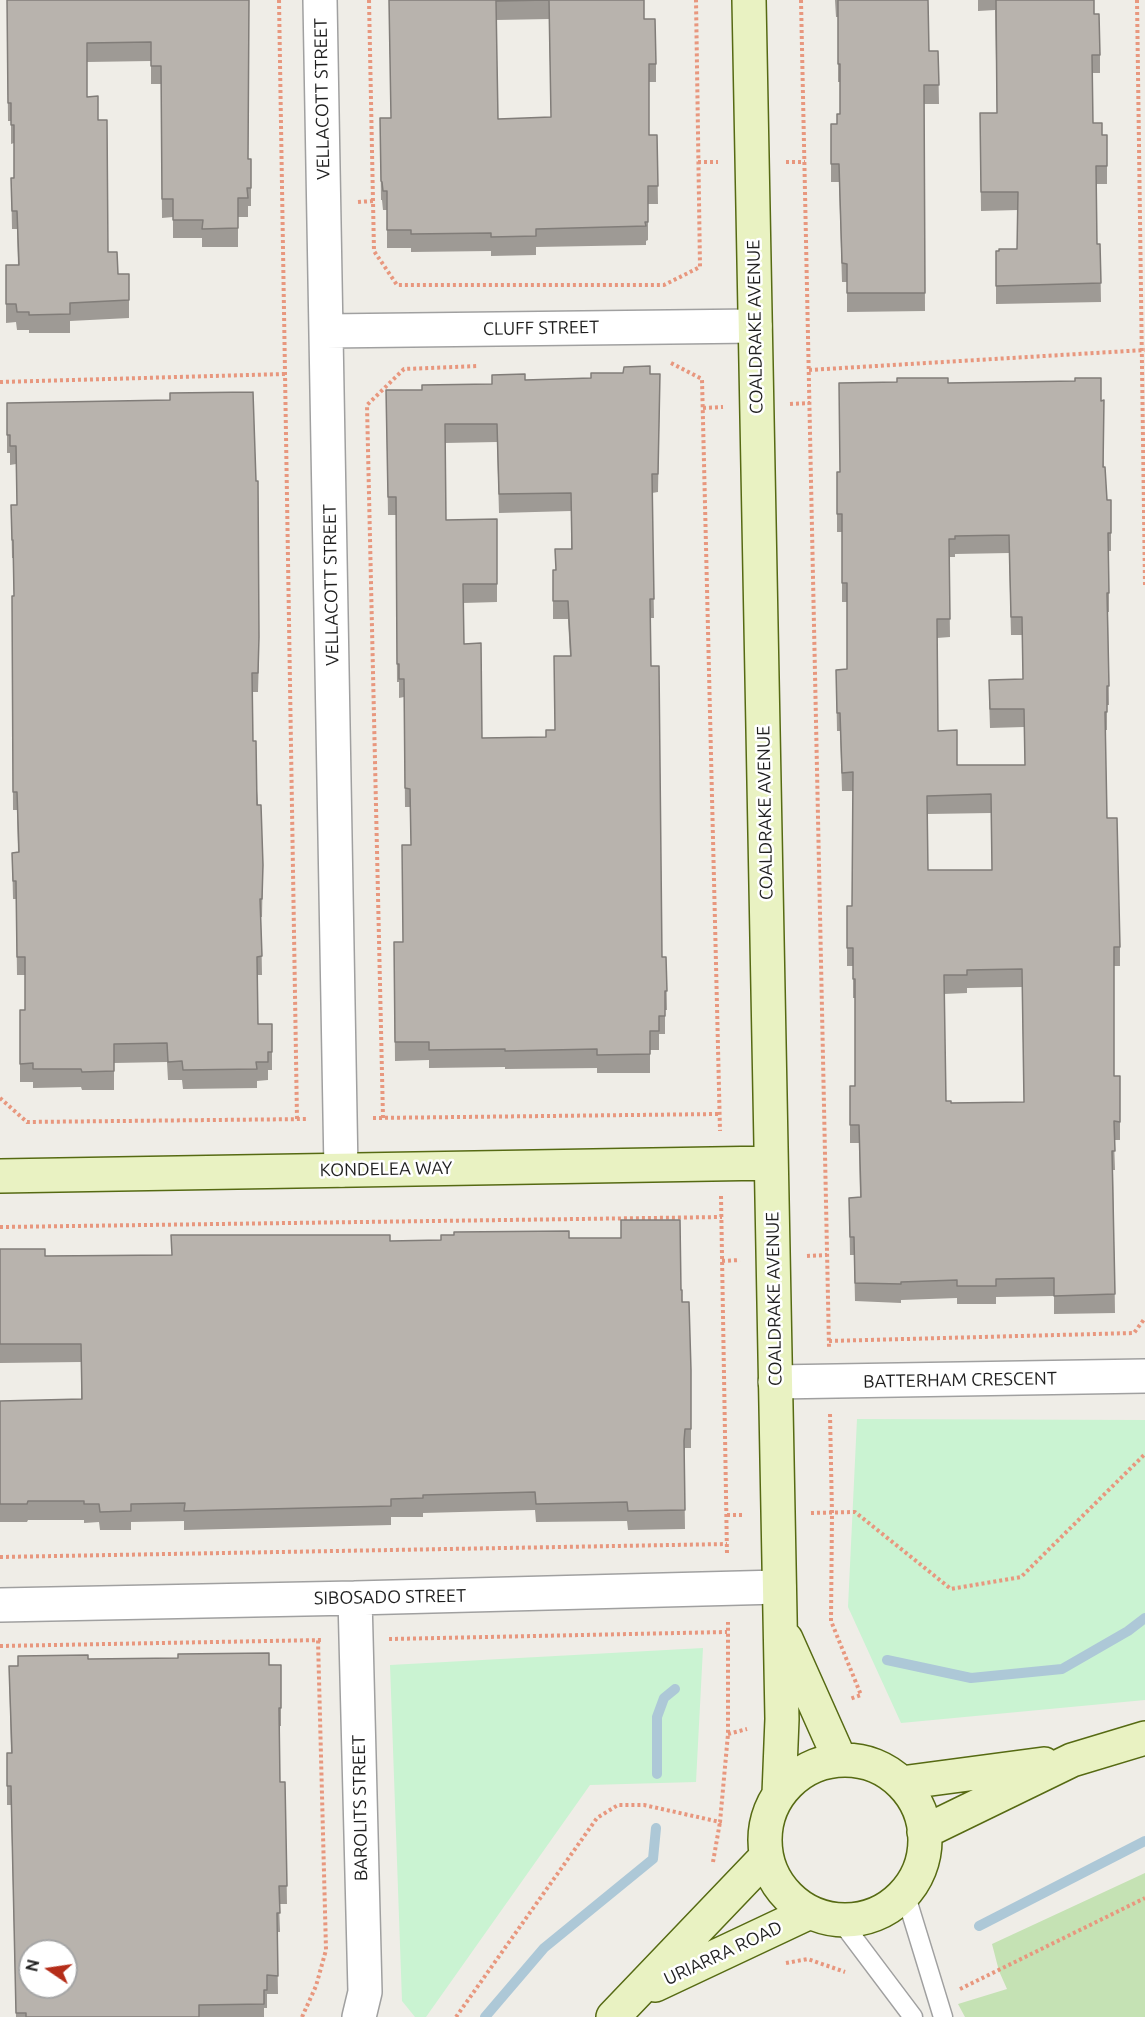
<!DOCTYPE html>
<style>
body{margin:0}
#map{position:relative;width:1145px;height:2017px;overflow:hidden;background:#efede7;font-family:Ubuntu,sans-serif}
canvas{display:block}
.north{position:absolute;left:18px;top:1939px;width:60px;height:60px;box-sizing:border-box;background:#fff;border:2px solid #a5a5a5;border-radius:50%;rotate:283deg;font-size:16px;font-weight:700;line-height:24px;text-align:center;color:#1f1f1f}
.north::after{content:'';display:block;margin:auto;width:21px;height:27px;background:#b52d19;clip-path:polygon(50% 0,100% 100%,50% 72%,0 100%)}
</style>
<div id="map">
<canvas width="1145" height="2017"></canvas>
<div class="north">N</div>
</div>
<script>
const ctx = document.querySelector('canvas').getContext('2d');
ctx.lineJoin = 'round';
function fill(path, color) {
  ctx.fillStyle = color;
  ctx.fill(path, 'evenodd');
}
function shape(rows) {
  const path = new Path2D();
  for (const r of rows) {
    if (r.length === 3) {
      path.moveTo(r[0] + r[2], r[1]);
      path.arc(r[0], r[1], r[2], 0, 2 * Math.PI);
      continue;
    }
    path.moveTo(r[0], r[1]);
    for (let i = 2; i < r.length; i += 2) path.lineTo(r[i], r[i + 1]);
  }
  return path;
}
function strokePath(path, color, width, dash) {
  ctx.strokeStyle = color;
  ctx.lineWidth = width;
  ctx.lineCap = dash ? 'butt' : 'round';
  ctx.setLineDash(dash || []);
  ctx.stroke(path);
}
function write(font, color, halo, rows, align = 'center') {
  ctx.font = font + ' Ubuntu,sans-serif';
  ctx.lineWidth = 5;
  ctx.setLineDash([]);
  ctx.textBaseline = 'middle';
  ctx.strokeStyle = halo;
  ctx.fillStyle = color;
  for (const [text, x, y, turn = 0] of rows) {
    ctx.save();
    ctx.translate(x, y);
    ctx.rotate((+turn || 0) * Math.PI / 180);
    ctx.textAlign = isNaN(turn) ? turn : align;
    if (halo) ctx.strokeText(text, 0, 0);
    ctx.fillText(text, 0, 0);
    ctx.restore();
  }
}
const grass = shape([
 [1145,1873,1145,2017,965,2017,958,2004,1007,1989,999,1971,992,1944]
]);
const park = shape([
 [857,1419,1145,1420,1145,1700,901,1723,848,1607],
 [703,1648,696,1782,590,1785,426,2017,415,2017,402,2001,390,1665]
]);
const stream = shape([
 [887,1660,971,1678,1062,1669,1128,1631,1145,1618],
 [657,1774,657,1717,664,1698,675,1689],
 [979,1926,1145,1841],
 [485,2017,544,1948,653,1859,656,1828]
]);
const path = shape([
 [279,0,297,1119],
 [369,0,374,251,397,285,664,285,700,267,696,0],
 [801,0,829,1347],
 [1137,0,1145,585],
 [698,162,718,162],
 [786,162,805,162],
 [358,202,373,201],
 [671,363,702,379,720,1131],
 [809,370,1145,350],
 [0,382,285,374],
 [790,404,810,403],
 [703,408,723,407],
 [0,1098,27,1122,308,1119],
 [373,1118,719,1114],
 [383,1118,367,405,404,369,479,366],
 [721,1196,727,1554],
 [0,1227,722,1217],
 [807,1256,827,1255],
 [722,1261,740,1260],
 [829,1341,1134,1333,1145,1318],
 [830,1414,832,1513,831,1621,861,1695,850,1699],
 [811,1513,855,1512,951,1589,1021,1577,1145,1454],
 [727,1515,743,1515],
 [0,1557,727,1544],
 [389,1639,727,1632],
 [0,1646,322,1640],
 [728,1734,747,1729],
 [713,1862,720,1822],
 [786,1963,808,1959,845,1972],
 [960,1989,1145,1898],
 [302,2017,316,1986,326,1950,318,1640],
 [456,2017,597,1818,618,1805,644,1805,720,1822,728,1734,728,1622]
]);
const lane = shape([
 [905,1893,943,2017],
 [840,1920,913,2017]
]);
const street = shape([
 [320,0,341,1170],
 [326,331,755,326],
 [775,1382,1145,1376],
 [355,1598,365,1992,359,2017],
 [0,1605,355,1598,779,1587]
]);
const secondary = shape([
 [749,0,782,1719,779,1794],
 [0,1176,771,1163],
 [786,1639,840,1760],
 [845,1840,80],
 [901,1783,1044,1764],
 [924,1832,1072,1760,1145,1738],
 [655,1985,810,1912],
 [613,2017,766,1857]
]);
const wall = shape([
 [7,0,249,0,248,159,251,159,251,206,248,206,248,217,238,217,238,247,202,247,202,238,173,238,173,217,162,218,161,84,151,84,151,61,87,62,87,97,98,120,108,252,118,274,129,274,129,318,70,321,70,333,29,333,29,330,17,330,16,322,6,323,6,265,18,265,17,229,12,229,11,178,14,178,14,143,11,144,11,121,8,121],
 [389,0,644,0,644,19,656,64,656,82,649,82,649,135,657,135,658,204,648,204,648,240,646,241,646,245,536,247,536,255,491,256,491,251,411,252,411,248,387,248,387,210,383,210,382,200,381,200,380,118,391,118],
 [549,19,551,117,498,119,496,20],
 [835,0,928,0,929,51,938,51,939,104,924,104,925,311,847,312,847,282,842,282,839,182,831,182,831,124,837,124,840,114,840,82,838,82,838,17,836,17],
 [978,0,1094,0,1094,14,1100,55,1100,73,1092,73,1093,123,1102,135,1107,135,1107,184,1096,184,1097,244,1100,244,1101,302,996,304,996,251,1017,249,1018,210,981,211,980,113,997,113,995,10,978,11],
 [650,374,660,374,658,492,652,493,654,618,650,618,651,666,662,957,666,957,667,1010,665,1010,665,1034,659,1034,659,1050,650,1050,650,1073,597,1073,597,1068,505,1069,505,1067,429,1068,429,1060,395,1061,394,942,403,942,411,845,410,807,405,807,404,697,399,698,399,682,397,682,396,515,388,515,386,390,422,390,492,384,525,380,591,378],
 [497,442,499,513,571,511,571,549,555,570,553,570,553,619,568,619,570,656,555,730,546,737,482,738,464,644,463,603,497,602,497,519,446,520,445,443],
 [948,383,1101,401,1104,467,1107,500,1111,500,1111,551,1109,551,1109,612,1108,612,1109,705,1107,705,1107,730,1105,730,1107,818,1120,947,1120,966,1114,966,1114,1076,1120,1122,1120,1140,1114,1140,1115,1170,1113,1170,1115,1313,1054,1314,1054,1296,996,1297,996,1304,957,1304,957,1298,901,1300,901,1303,855,1301,854,1255,850,1255,849,1198,860,1197,859,1143,850,1143,850,1086,855,1086,855,998,853,998,853,966,847,966,847,906,852,906,853,791,842,791,840,731,837,731,836,670,847,669,847,602,842,602,842,532,837,532,837,472,840,472],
 [1009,553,1011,635,1022,635,1023,679,989,698,990,728,1024,727,1025,765,957,765,938,731,937,638,950,637,949,557,955,557,955,554],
 [991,813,992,870,928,870,928,814],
 [1022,987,1024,1102,951,1103,946,1101,944,994,967,993,967,988],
 [7,403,259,656,258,692,252,692,253,741,263,865,262,917,261,917,262,975,257,975,258,1024,272,1052,272,1070,268,1070,268,1080,257,1081,257,1088,183,1089,182,1080,168,1080,167,1062,114,1063,114,1090,82,1090,81,1087,33,1088,33,1082,20,1082,20,1010,25,1010,25,975,17,975,16,899,13,899,12,853,18,852,17,810,13,810,12,596,14,596,13,558,12,558,11,505,17,505,16,464,10,465,10,453,7,453],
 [569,1238,681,1290,691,1370,691,1448,685,1448,684,1457,685,1529,628,1530,627,1521,536,1522,535,1510,423,1513,423,1517,391,1517,391,1525,184,1530,184,1521,131,1522,131,1530,100,1530,99,1522,84,1523,84,1520,28,1520,27,1522,0,1522,0,1401,81,1399,81,1362,0,1363,0,1249,45,1256,172,1255,390,1241],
 [88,1659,281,1665,281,1726,279,1726,280,1782,285,1782,287,1904,279,1904,280,1932,277,1932,278,1994,267,1994,267,2008,264,2008,264,2017,16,2017,11,1805,7,1805,7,1753,11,1753,9,1666,18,1666]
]);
const building = shape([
 [7,0,249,0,248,159,251,159,251,188,247,188,248,198,238,198,238,228,202,229,203,220,173,220,173,199,162,199,161,66,151,66,151,42,87,43,87,97,98,96,98,120,107,120,108,252,117,252,118,274,129,274,129,300,70,303,70,314,29,315,29,312,17,312,16,304,6,304,6,265,19,265,17,211,12,211,11,178,14,178,14,125,11,125,11,103,8,103,7,0],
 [389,0,644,0,644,19,655,19,656,64,649,64,649,135,657,135,658,186,648,186,648,222,645,222,646,226,536,229,536,236,491,237,491,233,411,234,411,230,387,230,387,191,383,191,382,182,381,181,380,118,391,118,389,0],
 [549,0,551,117,498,119,496,1,549,0],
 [838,0,928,0,929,51,938,51,939,85,924,85,925,293,847,293,847,264,842,263,839,164,831,164,831,124,837,124,837,114,840,114,840,64,838,64,838,0],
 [996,0,1094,0,1094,14,1099,14,1100,55,1092,55,1093,123,1102,123,1102,135,1107,135,1107,166,1096,166,1097,244,1100,244,1101,283,996,286,996,251,999,251,999,249,1017,249,1018,192,981,192,980,113,997,113,996,0],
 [650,366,650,374,660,374,658,474,652,474,654,599,650,599,651,666,659,666,662,957,666,957,667,991,665,991,665,1016,659,1016,659,1031,650,1031,650,1054,597,1055,597,1049,505,1051,505,1049,429,1050,429,1042,395,1042,394,942,403,942,402,845,411,845,410,789,405,788,404,679,399,679,399,664,397,664,396,497,388,497,386,390,422,390,422,385,492,384,492,375,525,374,525,380,591,378,591,373,623,373,624,367,650,366],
 [445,424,497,424,499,494,571,493,572,549,555,549,556,570,553,570,553,601,568,601,571,656,554,656,555,730,546,730,546,737,482,738,481,643,464,644,463,584,497,584,497,519,446,520,445,424],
 [897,378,948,378,948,383,1075,381,1075,378,1101,378,1101,401,1104,400,1103,467,1105,467,1107,500,1111,500,1111,533,1108,533,1109,593,1107,593,1109,686,1107,686,1107,712,1105,712,1107,818,1117,818,1120,947,1114,947,1114,1076,1120,1076,1120,1122,1114,1121,1115,1151,1112,1151,1115,1294,1054,1296,1054,1278,996,1279,996,1286,957,1286,957,1280,901,1282,901,1284,855,1283,854,1237,850,1237,849,1198,861,1197,859,1125,850,1125,850,1086,855,1086,855,979,853,979,853,948,847,948,847,906,852,906,853,772,842,773,840,713,837,713,836,670,847,669,847,583,842,583,842,514,837,514,837,472,840,472,839,383,897,382,897,378],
 [1009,535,1011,617,1022,617,1023,679,989,680,990,709,1024,709,1025,765,957,765,957,730,938,731,937,619,950,619,949,539,955,539,955,536,1009,535],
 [991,794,992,870,928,870,927,796,991,794],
 [1022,969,1024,1102,951,1103,951,1101,946,1101,944,975,967,975,967,970,1022,969],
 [253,392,256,481,258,481,259,637,258,673,252,673,253,741,256,741,257,805,261,805,263,865,262,899,260,899,262,956,257,957,258,1024,272,1024,272,1052,268,1052,268,1062,256,1062,257,1069,183,1070,182,1061,168,1062,167,1043,114,1044,114,1071,82,1072,81,1069,33,1069,33,1063,20,1064,20,1010,25,1010,25,957,17,957,16,881,13,881,12,853,19,852,17,792,13,792,12,596,14,596,13,540,12,540,11,505,17,505,16,446,10,446,10,435,7,435,7,403,170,400,170,393,253,392],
 [621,1220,680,1220,681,1290,682,1290,682,1302,689,1302,691,1370,691,1429,685,1429,684,1441,685,1510,628,1511,627,1502,536,1504,535,1492,423,1495,423,1498,391,1499,391,1506,184,1511,185,1503,131,1504,131,1511,100,1512,99,1504,84,1504,84,1501,28,1501,27,1504,0,1504,0,1401,82,1399,81,1344,0,1344,0,1249,45,1249,45,1256,172,1255,171,1235,390,1235,390,1241,441,1240,441,1235,454,1235,454,1232,569,1231,569,1238,621,1238,621,1220],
 [269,1653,269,1665,281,1665,281,1708,279,1708,280,1782,285,1782,287,1886,279,1886,280,1913,277,1913,278,1976,267,1975,267,1990,264,1990,264,2004,199,2005,199,2017,26,2017,26,2013,16,2013,11,1786,7,1786,7,1753,12,1753,9,1666,18,1666,18,1656,88,1655,88,1659,178,1658,178,1654,269,1653],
 [30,1951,66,1951,66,1987,30,1987,30,1951]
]);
const streetNames = [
 ["VELLACOTT STREET",322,99,-91],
 ["COALDRAKE AVENUE",755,327,-91],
 ["CLUFF STREET",541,328,-1],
 ["VELLACOTT STREET",331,585,-91],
 ["COALDRAKE AVENUE",765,813,-91],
 ["KONDELEA WAY",386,1169,-1],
 ["COALDRAKE AVENUE",774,1299,-91],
 ["BATTERHAM CRESCENT",960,1380,-1],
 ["SIBOSADO STREET",390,1597,-1],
 ["BAROLITS STREET",360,1808,-91],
 ["URIARRA ROAD",723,1953,-25]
];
fill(grass, '#c5e2b4');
fill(park, '#caf3d2');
strokePath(stream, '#adc8d7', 10);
strokePath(lane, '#a0a0a0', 21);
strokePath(street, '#a0a0a0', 36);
strokePath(secondary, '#566a13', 36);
strokePath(path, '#e8977e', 4, [3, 3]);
strokePath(lane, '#fff', 18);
strokePath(street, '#fff', 33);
strokePath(secondary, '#e9f2c2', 33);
fill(wall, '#9e9a95');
fill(building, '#b8b3ad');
strokePath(building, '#817d79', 1.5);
write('18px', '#1f1f1f', '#fff', streetNames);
</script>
